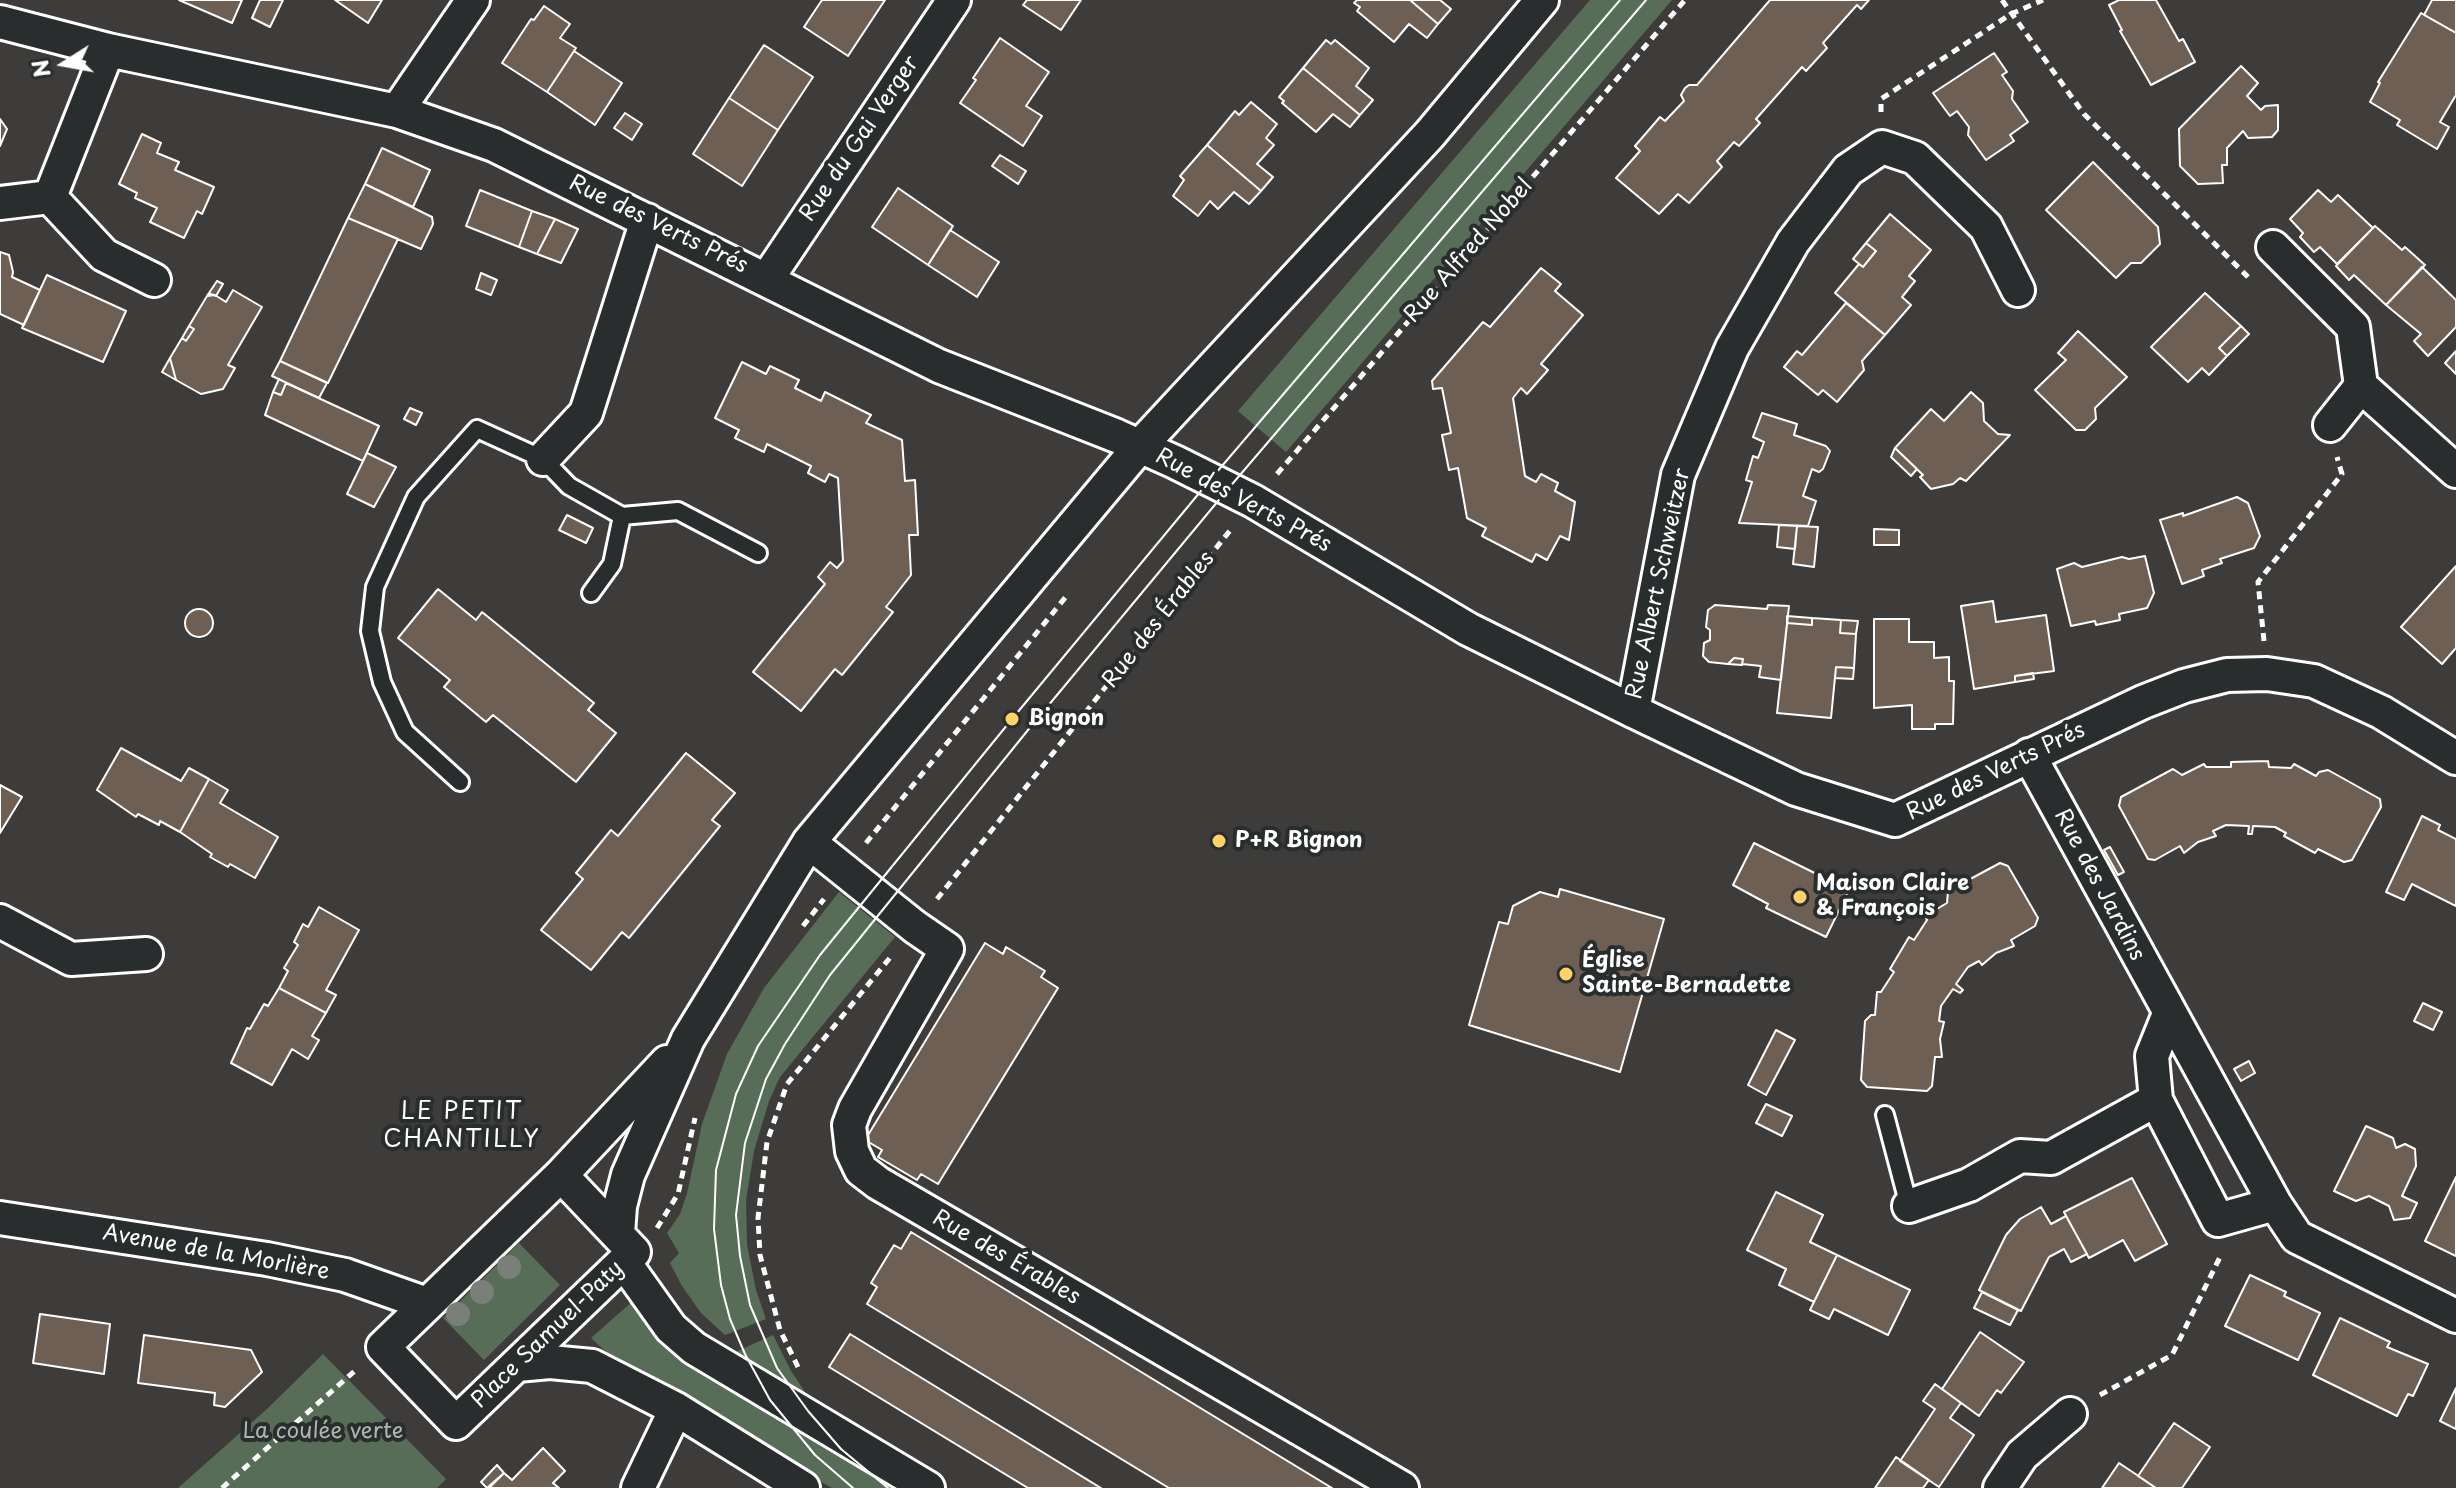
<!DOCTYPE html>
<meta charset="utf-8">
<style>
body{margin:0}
#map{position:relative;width:2456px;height:1488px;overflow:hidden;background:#3e3c3a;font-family:"Playpen Sans",sans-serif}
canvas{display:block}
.north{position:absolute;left:24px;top:24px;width:80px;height:80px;-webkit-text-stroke:6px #2a2d2e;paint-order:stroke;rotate:259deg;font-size:22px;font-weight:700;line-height:32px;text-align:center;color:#fff}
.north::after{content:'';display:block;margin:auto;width:28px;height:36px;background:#fff;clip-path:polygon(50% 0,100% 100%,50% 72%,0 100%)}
</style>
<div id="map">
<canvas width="2456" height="1488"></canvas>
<div class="north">N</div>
</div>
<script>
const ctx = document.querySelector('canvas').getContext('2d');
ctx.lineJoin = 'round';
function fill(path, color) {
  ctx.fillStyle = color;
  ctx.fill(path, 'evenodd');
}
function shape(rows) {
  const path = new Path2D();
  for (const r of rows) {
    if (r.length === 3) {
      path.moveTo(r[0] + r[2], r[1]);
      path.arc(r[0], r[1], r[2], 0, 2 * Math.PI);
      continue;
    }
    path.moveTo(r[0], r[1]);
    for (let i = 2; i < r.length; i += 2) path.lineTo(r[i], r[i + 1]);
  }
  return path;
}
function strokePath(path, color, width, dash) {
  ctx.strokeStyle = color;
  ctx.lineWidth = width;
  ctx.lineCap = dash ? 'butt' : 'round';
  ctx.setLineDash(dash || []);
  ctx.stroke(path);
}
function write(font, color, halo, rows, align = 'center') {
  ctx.font = font + ' "Playpen Sans",sans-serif';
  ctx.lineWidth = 8;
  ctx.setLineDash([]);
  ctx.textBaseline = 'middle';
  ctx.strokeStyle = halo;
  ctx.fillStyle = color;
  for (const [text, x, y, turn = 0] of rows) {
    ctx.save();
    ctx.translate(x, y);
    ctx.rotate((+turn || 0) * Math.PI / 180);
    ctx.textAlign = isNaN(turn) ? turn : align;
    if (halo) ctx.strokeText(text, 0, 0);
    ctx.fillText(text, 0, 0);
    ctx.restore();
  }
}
const green = shape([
 [1590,0,1672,0,1286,452,1238,411],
 [839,892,895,937,780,1077,769,1101,754,1151,746,1200,747,1245,756,1290,766,1319,725,1335,701,1313,682,1286,670,1263,679,1253,667,1233,680,1214,687,1193,702,1124,727,1054,764,988],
 [519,1243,560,1285,484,1360,443,1318],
 [634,1300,648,1327,682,1361,892,1488,832,1488,683,1401,605,1351,591,1338],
 [773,1335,791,1371,817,1410,731,1354],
 [323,1354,446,1479,437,1488,178,1488,267,1409]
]);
const building = shape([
 [179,0,242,0,232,23,179,0],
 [260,0,283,0,270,27,252,18,260,0],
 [335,0,382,0,368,23,335,0],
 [822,0,885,0,848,56,804,27,822,0],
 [1027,0,1081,0,1061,30,1023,5,1027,0],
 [1357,0,1410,0,1438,24,1427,38,1409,24,1394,42,1357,11,1360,7,1354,3,1357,0],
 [1410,0,1440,0,1451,9,1438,24,1410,0],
 [1770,0,1869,0,1861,9,1857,5,1823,43,1827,48,1806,71,1802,67,1756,119,1760,123,1739,146,1734,142,1717,161,1722,167,1689,203,1678,194,1659,214,1616,178,1640,151,1635,146,1660,117,1665,121,1684,101,1681,95,1685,88,1689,85,1697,85,1770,0],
 [2119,0,2156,0,2179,41,2183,39,2195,62,2151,85,2120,31,2122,30,2109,5,2119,0],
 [2432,0,2456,0,2456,33,2424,15,2432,0],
 [544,6,570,24,560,38,576,48,547,92,502,63,531,19,534,20,544,6],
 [2421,13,2456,33,2456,95,2440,122,2449,127,2437,149,2397,125,2400,120,2370,102,2380,83,2378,82,2421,13],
 [1000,38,1049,72,1026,106,1042,116,1023,146,960,103,976,80,973,78,1000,38],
 [1326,40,1331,44,1335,40,1369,68,1356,86,1373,100,1360,115,1303,68,1326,40],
 [764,45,813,77,778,130,729,98,764,45],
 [574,51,622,83,595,125,547,92,574,51],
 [1994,53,2007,72,2002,75,2013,91,2012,99,2028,122,2010,135,2014,141,1986,160,1968,135,1969,127,1957,111,1950,116,1933,93,1994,53],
 [2241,66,2258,83,2247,96,2261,110,2265,106,2278,105,2278,130,2272,137,2248,138,2243,131,2227,148,2227,165,2222,165,2223,183,2198,184,2180,166,2179,129,2241,66],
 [1303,68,1360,115,1350,127,1333,114,1316,132,1282,103,1284,101,1279,97,1303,68],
 [729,98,778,130,742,186,693,154,729,98],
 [1251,102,1277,124,1266,138,1274,145,1257,164,1273,177,1261,191,1207,145,1235,111,1239,115,1251,102],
 [625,113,642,124,632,140,614,128,625,113],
 [0,119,7,129,0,146,0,119],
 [142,134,161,143,157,153,179,162,175,170,214,187,202,214,197,211,184,238,150,222,157,208,135,198,137,193,119,184,142,134],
 [1207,145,1261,191,1249,204,1234,192,1218,209,1210,201,1198,216,1173,196,1184,180,1180,176,1207,145],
 [382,148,430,170,413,207,365,184,382,148],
 [1000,155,1026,171,1018,184,992,166,1000,155],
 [2093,162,2158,227,2160,244,2141,263,2131,263,2116,278,2046,210,2093,162],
 [365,184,432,217,433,224,421,249,348,218,365,184],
 [898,188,953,226,928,265,872,227,898,188],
 [480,190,532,211,519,247,466,226,480,190],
 [2318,190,2331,202,2338,195,2373,228,2337,264,2320,247,2314,252,2300,237,2303,233,2290,219,2318,190],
 [532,211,555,219,537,254,519,247,532,211],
 [1890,214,1931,250,1909,276,1915,281,1902,297,1911,305,1885,335,1835,293,1859,264,1863,267,1876,251,1866,243,1890,214],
 [348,218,398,239,328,383,280,361,348,218],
 [555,219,578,229,561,263,537,254,555,219],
 [2375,226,2402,250,2405,247,2425,265,2386,305,2354,275,2349,280,2336,266,2375,226],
 [950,230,999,262,977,297,928,265,950,230],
 [1866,243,1876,251,1863,267,1853,259,1866,243],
 [0,252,9,255,13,272,12,277,40,290,24,325,0,314,0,252],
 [2422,267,2456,300,2456,327,2428,356,2414,341,2421,334,2386,305,2422,267],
 [1541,268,1561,284,1555,291,1583,315,1541,364,1548,370,1527,394,1521,388,1513,398,1525,476,1536,482,1541,474,1558,483,1555,491,1575,502,1569,540,1560,536,1547,560,1536,554,1532,562,1482,536,1486,528,1467,518,1458,468,1449,470,1442,435,1451,433,1442,388,1433,389,1432,381,1483,322,1490,327,1541,268],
 [481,273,497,280,491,295,476,289,481,273],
 [47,275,126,311,103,362,22,328,47,275],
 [217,281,223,284,216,296,211,294,207,296,217,281],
 [233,290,262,307,228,365,235,368,223,389,201,394,176,380,170,358,182,338,186,341,194,329,189,326,207,296,215,295,226,302,233,290],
 [2205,293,2241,326,2219,348,2227,356,2209,375,2202,368,2188,382,2151,347,2205,293],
 [1846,303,1885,335,1862,361,1864,370,1837,402,1823,390,1818,395,1784,367,1797,351,1802,355,1846,303],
 [189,326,194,329,186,341,182,338,189,326],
 [2241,326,2249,334,2227,356,2219,348,2241,326],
 [2078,331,2127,377,2095,408,2096,419,2085,430,2076,430,2035,390,2066,360,2058,353,2078,331],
 [2456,351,2456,374,2445,363,2456,351],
 [170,358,176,380,162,372,170,358],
 [280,361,327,383,319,398,272,376,280,361],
 [742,362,766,374,770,366,799,380,795,388,821,401,825,392,871,415,866,423,902,440,905,481,915,480,918,535,909,535,911,575,886,607,893,612,842,675,835,669,801,711,753,672,825,584,818,577,830,562,837,568,843,561,838,478,829,474,825,482,808,473,811,466,767,444,764,452,735,438,739,430,715,418,742,362],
 [279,379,286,383,281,395,273,392,279,379],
 [286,383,379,426,363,461,265,415,273,392,281,395,286,383],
 [1971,392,1983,403,1984,421,1998,434,2010,435,1966,481,1960,478,1953,484,1931,489,1920,477,1923,475,1895,448,1931,409,1944,421,1971,392],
 [410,408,422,413,416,425,404,419,410,408],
 [1762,413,1797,424,1794,435,1826,446,1830,451,1823,469,1819,472,1812,469,1803,496,1816,501,1808,526,1739,523,1752,482,1746,480,1753,456,1758,458,1764,442,1753,437,1762,413],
 [1895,448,1917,469,1911,476,1891,457,1895,448],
 [367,453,396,467,374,507,347,494,367,453],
 [2237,497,2248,503,2260,536,2254,548,2220,559,2222,563,2202,570,2204,576,2182,584,2160,520,2183,513,2183,516,2237,497],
 [567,515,593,528,586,543,559,530,567,515],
 [1779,525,1797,526,1795,549,1777,547,1779,525],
 [1797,526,1818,527,1814,567,1793,564,1797,526],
 [1874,529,1899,530,1899,545,1874,545,1874,529],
 [2145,556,2154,593,2147,608,2119,614,2120,620,2096,625,2095,621,2071,626,2057,569,2074,563,2082,567,2122,557,2129,559,2145,556],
 [2456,566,2456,648,2442,664,2401,627,2456,566],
 [438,589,476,620,482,612,594,703,588,710,616,733,576,782,493,715,486,722,444,687,450,680,398,638,438,589],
 [1993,601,1996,622,2046,615,2054,671,2015,676,2015,682,1974,689,1961,606,1993,601],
 [1715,605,1767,609,1768,605,1789,606,1781,680,1759,677,1761,666,1742,664,1743,659,1734,658,1728,664,1709,662,1703,656,1704,643,1710,640,1710,630,1706,627,1708,610,1715,605],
 [199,623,14],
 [1787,616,1812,618,1812,625,1787,623,1787,616],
 [1812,618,1841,620,1840,633,1856,634,1854,668,1836,667,1831,718,1777,713,1787,623,1812,625,1812,618],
 [1874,619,1909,619,1909,642,1934,642,1934,658,1949,657,1949,681,1954,681,1953,724,1935,724,1935,729,1912,729,1912,705,1874,708,1874,619],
 [1841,620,1858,621,1856,634,1840,633,1841,620],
 [1734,658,1743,659,1742,665,1728,664,1734,658],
 [1836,667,1854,668,1853,679,1835,678,1836,667],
 [2033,673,2034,679,2015,682,2015,676,2033,673],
 [121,748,181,781,189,768,209,779,180,832,160,821,159,825,138,814,136,817,97,790,121,748],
 [686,753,735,793,712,820,720,826,629,938,622,932,591,970,541,930,583,879,576,873,611,830,618,836,686,753],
 [2268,761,2269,767,2291,768,2294,764,2316,776,2319,772,2328,770,2380,799,2381,807,2352,860,2344,862,2318,849,2315,853,2284,836,2286,833,2275,827,2253,826,2252,834,2248,834,2249,826,2226,825,2213,831,2216,836,2198,842,2184,853,2180,846,2155,860,2148,859,2119,806,2121,797,2173,769,2182,775,2204,764,2206,767,2231,767,2231,762,2268,761],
 [209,779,228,790,220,803,278,837,255,878,230,864,228,867,210,857,212,854,180,832,209,779],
 [0,785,22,797,0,833,0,785],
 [2422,816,2440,825,2438,830,2456,839,2456,906,2412,884,2404,900,2386,892,2422,816],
 [1754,843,1849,890,1826,937,1766,908,1768,904,1733,885,1754,843],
 [2110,847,2124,872,2118,875,2104,850,2110,847],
 [2000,863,2008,866,2038,918,2035,926,2011,940,2014,946,1996,953,1982,965,1979,961,1968,967,1956,984,1963,990,1960,993,1953,989,1941,1006,1939,1021,1944,1022,1940,1039,1942,1057,1935,1057,1932,1086,1927,1091,1867,1087,1861,1080,1865,1021,1871,1015,1875,1015,1877,992,1881,992,1894,972,1890,969,1909,937,1914,940,1927,920,1925,916,1947,903,1948,891,2000,863],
 [1560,889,1664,919,1620,1072,1469,1025,1499,922,1508,924,1513,906,1540,892,1558,897,1560,889],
 [319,907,359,930,326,990,336,995,326,1013,279,988,288,971,284,968,298,945,294,942,303,924,308,927,319,907],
 [985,943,1003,954,1006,947,1045,971,1041,977,1058,988,938,1184,921,1174,917,1180,878,1157,882,1150,865,1140,985,943],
 [279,988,326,1013,312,1036,319,1040,308,1059,292,1049,272,1085,231,1063,247,1028,250,1029,264,1004,268,1006,279,988],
 [2423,1003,2442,1012,2433,1030,2414,1021,2423,1003],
 [1776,1030,1795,1040,1766,1095,1748,1085,1776,1030],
 [2249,1061,2255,1073,2241,1081,2234,1069,2249,1061],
 [1766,1104,1792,1116,1782,1136,1756,1123,1766,1104],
 [2366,1126,2393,1138,2396,1148,2405,1144,2415,1149,2416,1166,2402,1196,2417,1203,2410,1218,2394,1220,2389,1206,2369,1196,2356,1201,2334,1191,2366,1126],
 [2456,1177,2456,1256,2425,1241,2456,1177],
 [2132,1178,2167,1244,2135,1261,2123,1240,2089,1258,2064,1212,2132,1178],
 [1776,1192,1823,1215,1810,1242,1837,1255,1814,1302,1779,1285,1786,1269,1747,1250,1776,1192],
 [2041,1207,2051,1224,2066,1216,2087,1254,2071,1262,2064,1249,2049,1257,2021,1311,1979,1290,2006,1235,2020,1219,2041,1207],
 [911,1232,1332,1488,1169,1488,867,1304,877,1287,871,1283,894,1245,901,1249,911,1232],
 [1837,1255,1910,1290,1888,1335,1834,1309,1829,1319,1810,1310,1837,1255],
 [2250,1275,2286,1292,2284,1296,2320,1313,2298,1360,2225,1326,2250,1275],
 [1982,1292,2018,1310,2010,1325,1974,1308,1982,1292],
 [40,1314,110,1324,104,1374,33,1363,40,1314],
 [2340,1318,2390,1342,2387,1347,2428,1364,2413,1396,2408,1394,2397,1416,2313,1375,2340,1318],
 [1980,1332,2024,1362,2001,1393,1997,1390,1979,1416,1942,1389,1980,1332],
 [850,1334,1101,1488,1028,1488,829,1367,850,1334],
 [144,1335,251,1350,262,1372,225,1407,214,1405,215,1393,138,1383,144,1335],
 [1935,1384,1961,1403,1950,1418,1974,1435,1939,1487,1900,1461,1935,1409,1923,1401,1935,1384],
 [2456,1388,2456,1429,2440,1421,2456,1388],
 [2174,1423,2210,1447,2182,1488,2156,1488,2138,1476,2174,1423],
 [543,1448,565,1471,553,1483,559,1488,489,1488,504,1473,512,1480,543,1448],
 [1896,1457,1929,1480,1923,1488,1875,1488,1896,1457],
 [2119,1463,2137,1475,2156,1488,2102,1488,2119,1463],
 [497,1465,504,1473,487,1488,481,1482,497,1465]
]);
const path = shape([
 [2002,0,2084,114,2248,277],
 [1881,112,1881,99,2011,14,2043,0],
 [1277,474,1685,0],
 [2264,641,2258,582,2342,474,2337,457],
 [866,843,1069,593],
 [937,899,1232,528],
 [803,926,824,899],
 [657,1228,678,1194,695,1118],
 [798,1367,780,1330,760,1255,758,1218,767,1142,787,1084,893,954],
 [2100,1395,2172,1355,2221,1255],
 [222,1488,358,1368]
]);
const service = shape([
 [591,593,612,564,622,516],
 [460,782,405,732,382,682,370,631,375,587,416,497,477,429,543,459,569,486,622,516,678,511,758,553],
 [1885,1115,1909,1206]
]);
const minor = shape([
 [0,22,108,50,397,111,494,145,939,366,1117,436,1175,462,1253,501,1468,629,1633,711,1796,789,1895,820,2143,702,2184,686,2227,675,2267,674,2314,681,2381,712,2456,758],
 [108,50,50,197,104,255,154,280],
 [397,111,473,0],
 [0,203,50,197],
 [2273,247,2353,327,2361,386],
 [767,279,954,0],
 [2330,425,2361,386,2456,471],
 [543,459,586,413,647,220],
 [1633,711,1678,475,1732,348,1793,242,1848,170,1882,147,1915,158,1986,227,2018,290],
 [2029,755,2275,1204,2297,1237,2456,1316],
 [809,842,915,927,947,949,855,1109,849,1125,852,1151,861,1170,878,1183,1402,1488],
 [0,921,71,959,146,954],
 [2169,1014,2152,1056,2156,1100,2218,1220,2275,1204],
 [561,1175,634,1252,456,1423,383,1347,561,1175],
 [561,1175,667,1062],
 [1909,1206,1969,1185,2020,1156,2051,1158,2156,1100],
 [0,1218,267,1259,345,1275,427,1304],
 [618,1234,620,1206,628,1175,688,1039,809,842,1141,445,1430,134,1542,0],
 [624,1262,671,1328,694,1348,928,1488],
 [517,1365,550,1362,592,1366,676,1409,803,1488],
 [638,1488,676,1409],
 [2000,1488,2022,1455,2070,1414]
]);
const tram = shape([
 [853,1488,815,1455,770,1400,745,1354,730,1319,721,1285,714,1229,716,1170,736,1094,758,1046,820,955,1012,719,1210,480,1620,0],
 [888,1488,841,1449,808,1411,777,1368,750,1305,740,1256,736,1215,745,1143,766,1079,785,1044,830,975,1028,730,1228,489,1646,0]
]);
const trees = [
 [509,1267],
 [482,1292],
 [458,1314]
];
const markers = [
 [1012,719,8,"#ffd166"],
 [1219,841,8,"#ffd166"],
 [1800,897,8,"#ffd166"],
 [1566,974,8,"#ffd166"]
];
const streetNames = [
 ["Rue du Gai Verger",860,139,-56],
 ["Rue des Verts Prés",658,225,26],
 ["Rue Alfred Nobel",1469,251,-49],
 ["Rue des Verts Prés",1243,501,28],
 ["Rue Albert Schweitzer",1659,584,-78],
 ["Rue des Érables",1159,620,-52],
 ["Rue des Verts Prés",1996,772,-26],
 ["Rue des Jardins",2099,885,62],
 ["Avenue de la Morlière",216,1253,10],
 ["Rue des Érables",1006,1258,30],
 ["Place Samuel-Paty",548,1335,-44]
];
const poiNames = [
 ["Bignon",1028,719],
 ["P+R Bignon",1235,841],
 ["Maison Claire",1816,884],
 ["& François",1816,909],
 ["Église",1582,961],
 ["Sainte-Bernadette",1582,986]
];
const parkNames = [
 ["La coulée verte",323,1432]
];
const neighbourhoodNames = [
 ["LE PETIT",462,1112],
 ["CHANTILLY",462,1140]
];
fill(green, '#586d58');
fill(building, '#6e5f55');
strokePath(building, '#fff', 2);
strokePath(service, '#fff', 22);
strokePath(minor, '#fff', 38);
strokePath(path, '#fff', 5, [8, 6]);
strokePath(service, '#2a2d2e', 16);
strokePath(minor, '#2a2d2e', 32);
strokePath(tram, '#fff', 2);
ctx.fillStyle = '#7a7f79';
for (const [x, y] of trees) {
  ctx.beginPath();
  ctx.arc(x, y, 12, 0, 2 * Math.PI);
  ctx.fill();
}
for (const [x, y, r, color] of markers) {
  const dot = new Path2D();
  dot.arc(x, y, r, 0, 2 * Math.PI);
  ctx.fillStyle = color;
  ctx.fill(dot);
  strokePath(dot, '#2a2d2e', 3);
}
write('22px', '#fff', '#2a2d2e', streetNames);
write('bold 22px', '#fff', '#2a2d2e', poiNames, 'left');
write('22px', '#acb6ac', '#2a2d2e', parkNames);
ctx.letterSpacing = '2px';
write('24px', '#fff', '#2a2d2e', neighbourhoodNames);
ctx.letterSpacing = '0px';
</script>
